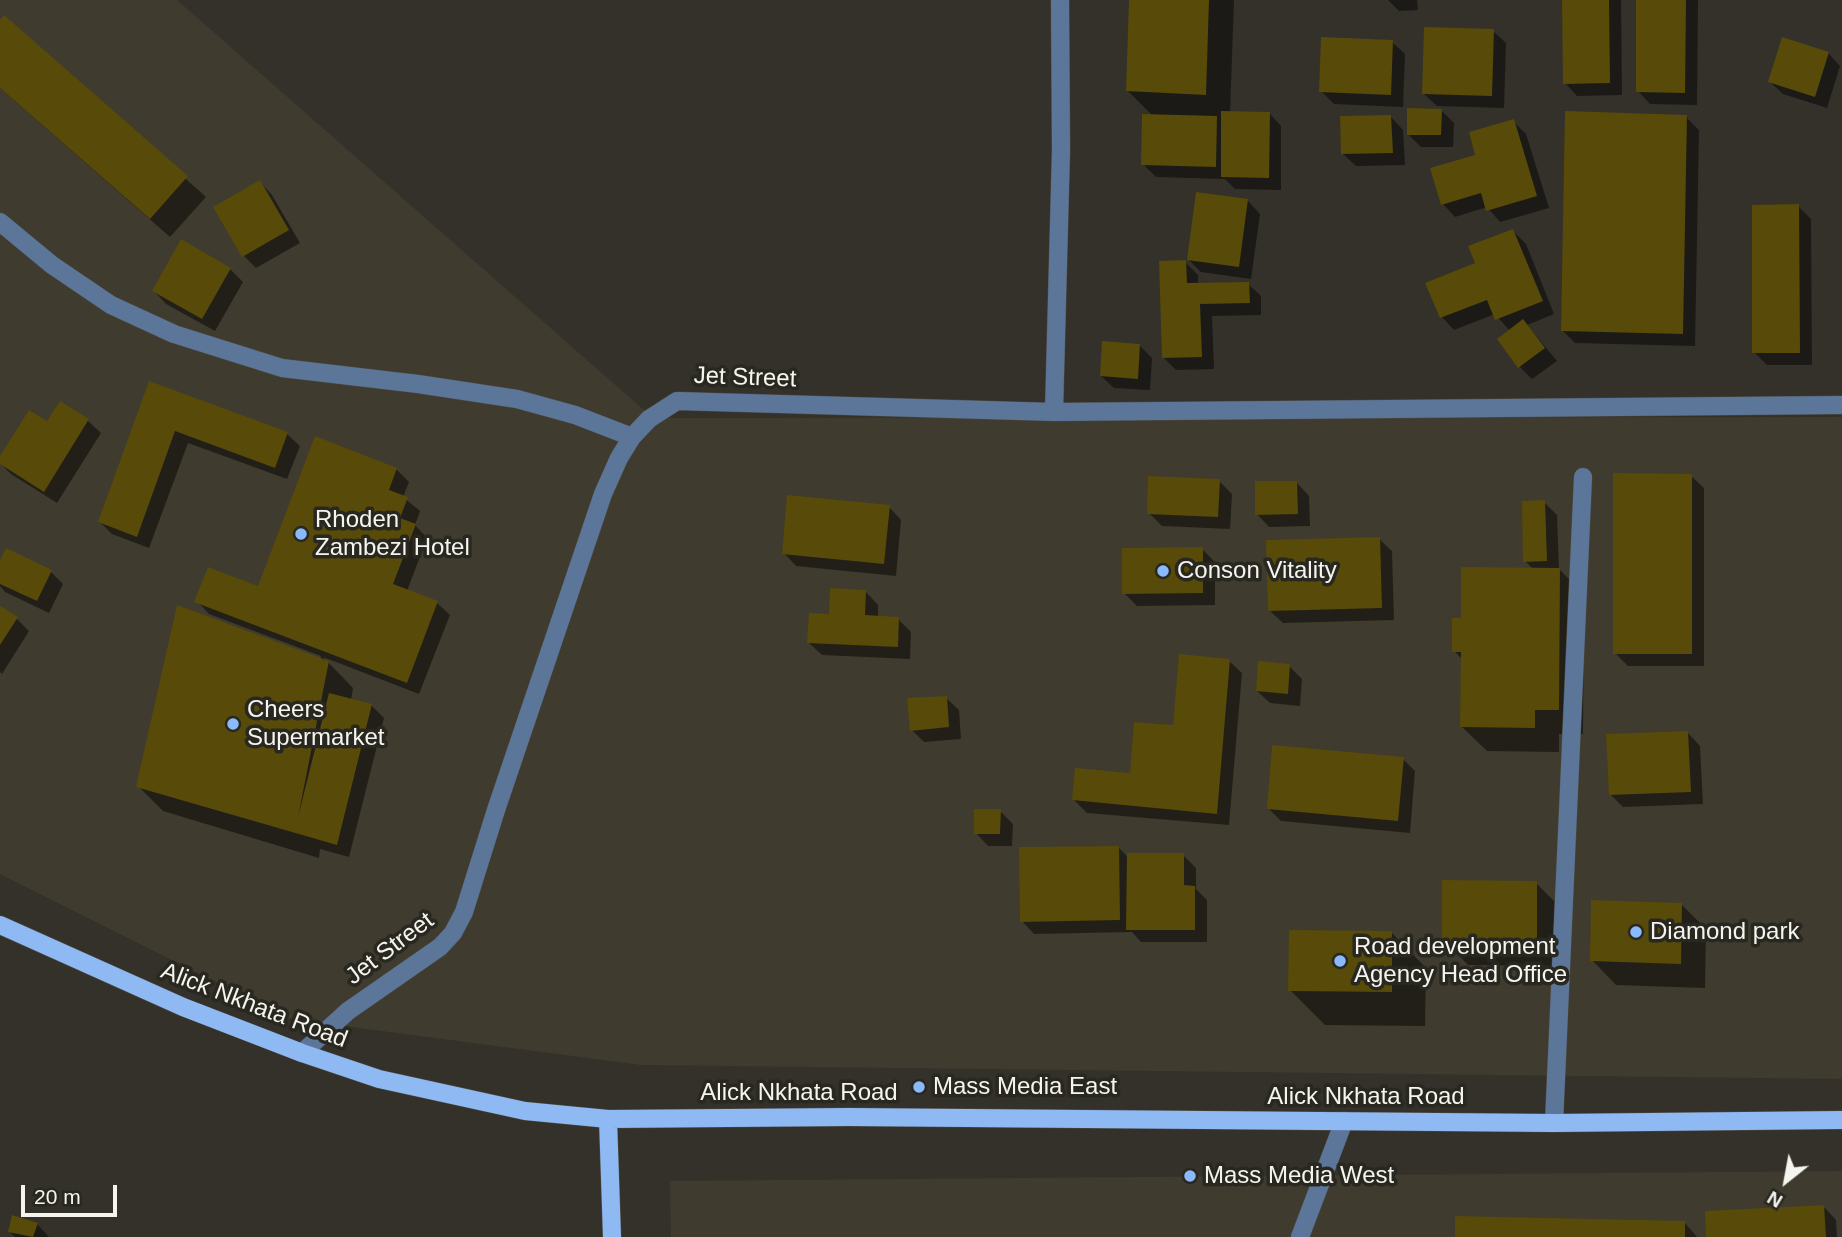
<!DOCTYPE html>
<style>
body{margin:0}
#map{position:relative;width:1842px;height:1237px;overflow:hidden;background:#33312a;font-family:Arial,sans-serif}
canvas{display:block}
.north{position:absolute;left:1751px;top:1146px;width:70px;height:70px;-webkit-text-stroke:5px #292820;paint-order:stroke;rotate:211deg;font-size:19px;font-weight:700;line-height:28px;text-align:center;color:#f5f4ef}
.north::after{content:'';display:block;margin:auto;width:24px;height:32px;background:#f5f4ef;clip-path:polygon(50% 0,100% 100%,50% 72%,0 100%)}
.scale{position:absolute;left:21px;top:1185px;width:96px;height:32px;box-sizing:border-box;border:4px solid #f5f4ef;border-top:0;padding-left:9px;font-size:21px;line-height:24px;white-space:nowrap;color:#f5f4ef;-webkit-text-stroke:5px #292820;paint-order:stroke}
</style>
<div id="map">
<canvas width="1842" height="1237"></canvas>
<div class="north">N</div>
<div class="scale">20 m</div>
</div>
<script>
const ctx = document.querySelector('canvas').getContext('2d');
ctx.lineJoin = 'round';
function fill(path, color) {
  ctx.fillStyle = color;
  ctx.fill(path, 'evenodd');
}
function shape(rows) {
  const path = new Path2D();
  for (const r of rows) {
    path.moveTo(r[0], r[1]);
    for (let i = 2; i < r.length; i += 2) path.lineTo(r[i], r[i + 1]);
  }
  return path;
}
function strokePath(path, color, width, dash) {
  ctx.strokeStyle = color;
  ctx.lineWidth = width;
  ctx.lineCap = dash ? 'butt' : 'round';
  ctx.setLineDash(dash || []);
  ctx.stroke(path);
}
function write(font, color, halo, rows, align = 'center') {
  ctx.font = font + ' Arial,sans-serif';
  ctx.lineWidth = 7;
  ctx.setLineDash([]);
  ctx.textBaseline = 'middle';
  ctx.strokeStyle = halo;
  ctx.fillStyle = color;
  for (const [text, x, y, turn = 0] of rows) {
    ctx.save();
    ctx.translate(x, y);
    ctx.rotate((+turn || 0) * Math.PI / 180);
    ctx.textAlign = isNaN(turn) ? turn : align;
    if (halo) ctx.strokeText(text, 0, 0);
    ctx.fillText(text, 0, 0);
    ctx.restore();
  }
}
const built = shape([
 [0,0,177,0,653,418,1842,417,1842,1079,641,1065,290,1019,0,874],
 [1842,1171,1842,1237,671,1237,670,1181]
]);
const shadow = shape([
 [1131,0,1234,0,1230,113,1269,113,1281,126,1281,190,1235,189,1225,179,1156,177,1143,164,1153,116,1128,91],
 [1388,0,1417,0,1418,10,1399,11],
 [1564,0,1621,0,1622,95,1577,96,1565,83],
 [1638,0,1698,0,1697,105,1650,104,1638,91],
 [5,18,206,197,170,237,0,88,0,23],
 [1493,31,1506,43,1504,108,1437,106,1424,94],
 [1392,42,1405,54,1403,107,1334,104,1321,91],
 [1828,53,1840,66,1827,108,1783,94,1770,82],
 [1441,110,1454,123,1453,147,1421,147,1408,134],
 [1391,117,1403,130,1405,165,1356,166,1343,154],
 [1686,117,1699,130,1695,346,1575,343,1563,331],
 [1513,121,1526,134,1549,208,1500,222,1487,207,1455,217,1443,204,1478,156],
 [260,182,272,195,300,243,256,268,244,256],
 [1248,201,1260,214,1251,279,1201,272,1188,259],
 [1798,206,1811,219,1812,365,1767,365,1754,352],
 [1513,231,1526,244,1554,314,1527,325,1557,361,1532,379,1520,367,1510,331,1495,314,1454,330,1442,317,1428,283,1477,264],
 [1185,262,1198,275,1198,285,1248,284,1261,296,1261,315,1212,316,1214,369,1176,370,1163,357],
 [230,269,243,282,215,331,166,304,154,291],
 [1139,345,1152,358,1150,390,1114,388,1101,376],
 [150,384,287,434,300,446,287,479,188,443,149,548,112,534,100,522],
 [60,403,88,421,101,433,57,503,11,474,0,463,0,459,47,424],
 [396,469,409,482,403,497,420,511,415,525,427,538,407,591,437,603,450,615,419,694,323,657,353,688,351,700,371,705,384,718,349,857,320,849,319,858,163,811,138,786,320,660,321,656,209,614,197,601,259,588],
 [1691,476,1704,488,1704,666,1628,666,1615,653],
 [1219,481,1232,494,1230,529,1162,526,1149,513],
 [1297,483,1309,496,1310,526,1269,527,1257,514],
 [1544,502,1557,515,1559,569,1584,594,1583,734,1559,734,1559,752,1487,751,1462,727,1462,659,1454,651,1463,620,1533,569,1525,561],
 [889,507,901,520,896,576,796,566,784,553],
 [1379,539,1392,551,1394,620,1283,623,1270,611],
 [1202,549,1215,562,1215,605,1137,606,1124,593],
 [0,564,51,572,63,584,49,613,5,592,0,586],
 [866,592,878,605,878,618,898,619,911,632,910,659,822,655,809,643,830,616],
 [0,608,16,618,29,631,2,674,0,672],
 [1229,661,1242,673,1229,825,1087,813,1074,800,1132,775,1175,727],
 [1289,666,1302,679,1300,706,1270,703,1257,691],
 [946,698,959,710,961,739,924,742,912,730],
 [1688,733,1700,746,1703,804,1623,807,1610,794],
 [1403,759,1415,771,1410,833,1281,821,1268,808],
 [1000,811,1013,824,1012,846,988,846,976,833],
 [1118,847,1128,857,1183,855,1196,868,1196,889,1207,900,1207,942,1141,942,1132,932,1034,934,1022,921],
 [1536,883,1561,908,1561,966,1468,965,1444,940],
 [1681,904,1706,929,1705,988,1616,985,1592,960],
 [1392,933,1426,968,1425,1026,1325,1025,1290,990],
 [1824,1207,1836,1220,1837,1237,1708,1237],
 [1684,1222,1697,1237,1457,1237],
 [37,1224,49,1237,15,1237,10,1232]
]);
const building = shape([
 [1129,0,1209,0,1206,95,1126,91],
 [1562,0,1609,0,1610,83,1563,84],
 [1636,0,1686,0,1685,93,1636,92],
 [4,15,188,176,150,219,0,88,0,20],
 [1424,27,1494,29,1492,96,1422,94],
 [1321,37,1393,40,1391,95,1319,92],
 [1782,37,1829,52,1815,97,1768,82],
 [1407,108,1442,109,1441,135,1407,135],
 [1221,111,1270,112,1269,178,1221,177],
 [1565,111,1687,115,1683,334,1561,331],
 [1142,114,1217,116,1216,167,1141,165],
 [1391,115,1393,153,1341,154,1340,116],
 [1514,119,1537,196,1486,211,1481,193,1441,205,1430,168,1475,155,1469,132],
 [260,180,289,230,242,257,213,207],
 [1196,192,1248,199,1239,267,1187,260],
 [1799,204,1800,353,1752,353,1752,205],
 [1513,229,1543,301,1495,320,1487,300,1440,318,1425,283,1475,263,1468,246],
 [181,239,231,268,202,319,152,291],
 [1186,260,1187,283,1249,282,1250,303,1200,304,1202,357,1162,358,1159,261],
 [1523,319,1545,348,1518,368,1497,339],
 [1102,341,1140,344,1138,379,1100,376],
 [149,381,288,432,275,468,175,431,137,537,98,522],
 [60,401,89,419,44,492,0,464,0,456,29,410,47,421],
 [315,436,397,468,389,490,408,497,400,518,416,524,393,584,438,601,407,683,194,602,208,567,258,586],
 [1613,473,1692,474,1692,654,1613,654],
 [1148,476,1220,479,1218,517,1147,514],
 [1255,481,1297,481,1298,514,1255,515],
 [787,495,890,505,884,564,782,554],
 [1545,500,1547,561,1523,562,1522,501],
 [1380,537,1382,608,1268,611,1266,540],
 [1203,547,1203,593,1122,594,1122,548],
 [6,548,52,570,37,601,0,584,0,560],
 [1461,567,1560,568,1559,710,1535,710,1535,728,1460,727,1461,652,1452,652,1452,618,1461,618],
 [830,588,866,590,865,615,899,617,898,647,807,643,809,613,829,614],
 [177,605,329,661,298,817,329,693,372,704,337,845,136,787],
 [0,606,18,617,0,645],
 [1179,654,1230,659,1217,814,1072,800,1075,768,1130,773,1134,722,1173,725],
 [1258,661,1290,664,1288,694,1256,691],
 [947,696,949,727,910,731,907,698],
 [1688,731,1691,792,1609,795,1606,734],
 [1272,745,1404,757,1398,821,1267,809],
 [974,809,1001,809,1000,834,974,834],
 [1119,846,1120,920,1020,922,1019,847],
 [1127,853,1184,853,1184,885,1195,886,1195,930,1126,930],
 [1442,880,1537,881,1537,942,1442,941],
 [1591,900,1682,903,1681,964,1590,961],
 [1289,930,1392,931,1392,992,1288,991],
 [1824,1205,1826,1237,1706,1237,1705,1211],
 [12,1215,38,1223,33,1237,8,1232],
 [1455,1216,1685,1221,1685,1237,1455,1237]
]);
const minor = shape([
 [0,222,52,265,111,305,174,334,282,368,418,384,517,399,575,415,632,437],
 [1054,412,1842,405],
 [302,1053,348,1011,440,947,453,933,464,912,496,810,603,494,619,458,632,437,649,419,677,401,1054,412,1061,150,1060,0],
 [1554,1123,1583,477],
 [1300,1237,1344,1121]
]);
const major = shape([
 [0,925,183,1007,302,1053,379,1079,525,1111,608,1119,849,1117,1554,1123,1842,1120],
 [608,1119,612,1237]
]);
const markers = [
 [301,534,7,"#8abafc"],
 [1163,571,7,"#8abafc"],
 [233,724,7,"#8abafc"],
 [1636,932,7,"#8abafc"],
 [1340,961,7,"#8abafc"],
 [919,1087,7,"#8abafc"],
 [1190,1176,7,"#8abafc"]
];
const streetNames = [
 ["Jet Street",745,378,2],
 ["Jet Street",390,949,-37],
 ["Alick Nkhata Road",254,1006,21],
 ["Alick Nkhata Road",799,1093],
 ["Alick Nkhata Road",1366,1097]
];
const poiNames = [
 ["Rhoden",315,520],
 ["Zambezi Hotel",315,548],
 ["Conson Vitality",1177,571],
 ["Cheers",247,710],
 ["Supermarket",247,738],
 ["Diamond park",1650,932],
 ["Road development",1354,947],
 ["Agency Head Office",1354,975],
 ["Mass Media East",933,1087],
 ["Mass Media West",1204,1176]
];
fill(built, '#3f3b2e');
fill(shadow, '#0007');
fill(building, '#584a08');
strokePath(minor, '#4e4c46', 19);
strokePath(major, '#4e4c46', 19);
strokePath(minor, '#5c7699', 18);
strokePath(major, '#8fb9f3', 18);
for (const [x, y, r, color] of markers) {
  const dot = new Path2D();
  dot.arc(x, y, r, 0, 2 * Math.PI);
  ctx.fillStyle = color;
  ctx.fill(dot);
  strokePath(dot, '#292820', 2.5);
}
write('24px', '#f5f4ef', '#292820', streetNames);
write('24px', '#f5f4ef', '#292820', poiNames, 'left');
</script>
